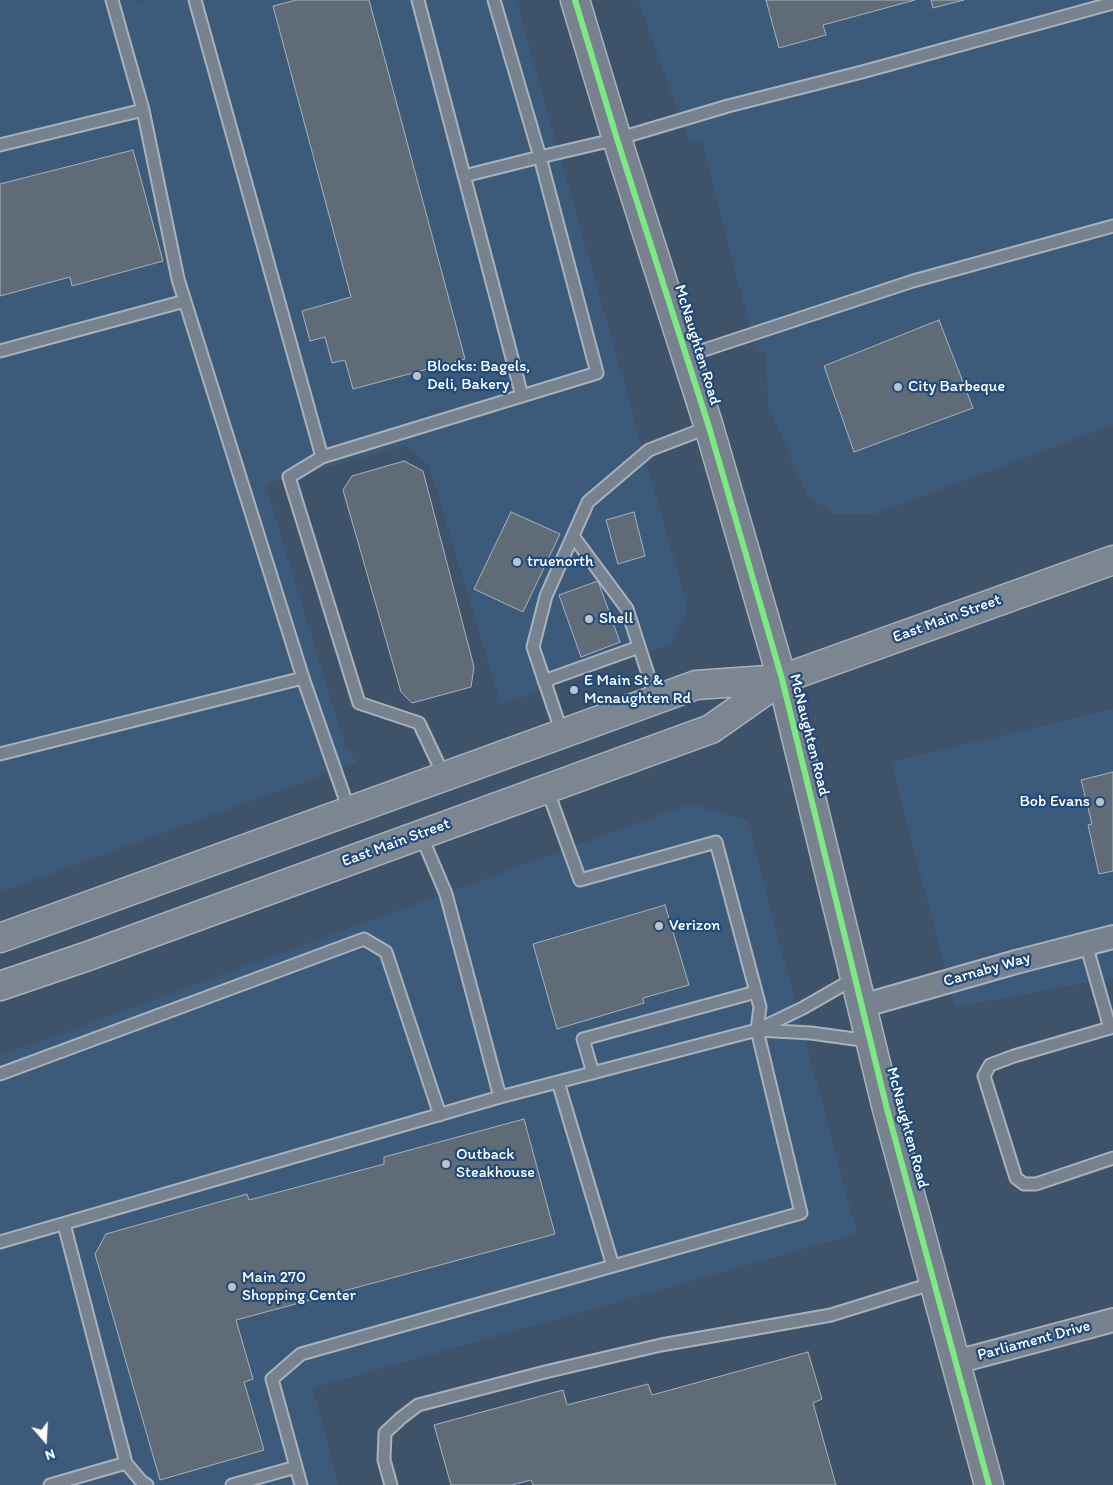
<!DOCTYPE html>
<style>
body{margin:0}
#map{position:relative;width:1113px;height:1485px;overflow:hidden;background:#3e5369;font-family:Itim,sans-serif}
canvas{display:block}
.north{position:absolute;left:20px;top:1415px;width:50px;height:50px;-webkit-text-stroke:4px #1f4a7a;paint-order:stroke;rotate:161deg;font-size:14px;font-weight:700;line-height:20px;text-align:center;color:#fff}
.north::after{content:'';display:block;margin:auto;width:18px;height:22px;background:#fff;clip-path:polygon(50% 0,100% 100%,50% 72%,0 100%)}
</style>
<div id="map">
<canvas width="1113" height="1485"></canvas>
<div class="north">N</div>
</div>
<script>
const ctx = document.querySelector('canvas').getContext('2d');
ctx.lineJoin = 'round';
function fill(path, color) {
  ctx.fillStyle = color;
  ctx.fill(path, 'evenodd');
}
function shape(rows) {
  const path = new Path2D();
  for (const r of rows) {
    path.moveTo(r[0], r[1]);
    for (let i = 2; i < r.length; i += 2) path.lineTo(r[i], r[i + 1]);
  }
  return path;
}
function strokePath(path, color, width, dash) {
  ctx.strokeStyle = color;
  ctx.lineWidth = width;
  ctx.lineCap = dash ? 'butt' : 'round';
  ctx.setLineDash(dash || []);
  ctx.stroke(path);
}
function write(font, color, halo, rows, align = 'center') {
  ctx.font = font + ' Itim,sans-serif';
  ctx.lineWidth = 4.5;
  ctx.setLineDash([]);
  ctx.textBaseline = 'middle';
  ctx.strokeStyle = halo;
  ctx.fillStyle = color;
  for (const [text, x, y, turn = 0] of rows) {
    ctx.save();
    ctx.translate(x, y);
    ctx.rotate((+turn || 0) * Math.PI / 180);
    ctx.textAlign = isNaN(turn) ? turn : align;
    if (halo) ctx.strokeText(text, 0, 0);
    ctx.fillText(text, 0, 0);
    ctx.restore();
  }
}
const built = shape([
 [0,0,136,0,137,2,144,0,516,0,688,609,671,644,501,705,429,465,406,446,265,484,343,739,356,763,0,892],
 [638,0,1113,0,1113,425,874,514,834,514,807,495,768,405,766,354,756,351,702,141,689,142],
 [1113,709,1113,978,955,1007,891,762],
 [690,804,747,820,857,1234,313,1388,338,1485,0,1485,0,1056]
]);
const building = shape([
 [296,0,369,0,465,359,353,389,345,360,332,363,325,337,310,341,302,311,351,297,273,6,296,0],
 [766,0,915,0,823,25,826,35,779,48,766,0],
 [931,0,964,0,933,8,931,0],
 [133,150,163,261,72,286,70,277,0,296,0,184,133,150],
 [939,320,973,408,854,452,824,366,939,320],
 [404,461,423,471,474,667,471,687,412,703,401,692,343,490,352,476,404,461],
 [511,512,560,534,523,612,474,589,511,512],
 [634,512,645,556,618,564,606,520,634,512],
 [598,581,620,642,581,657,559,595,598,581],
 [1113,772,1113,871,1099,874,1088,825,1092,824,1081,780,1113,772],
 [665,905,689,985,643,998,644,1003,557,1029,533,944,665,905],
 [524,1119,555,1234,236,1320,253,1379,244,1382,264,1450,160,1480,95,1254,106,1234,247,1194,249,1200,384,1164,384,1157,524,1119],
 [808,1352,822,1399,813,1403,836,1485,533,1485,531,1480,512,1485,451,1485,434,1425,563,1390,567,1405,648,1384,652,1395,808,1352]
]);
const lane = shape([
 [112,0,143,110,178,279,303,678,349,810],
 [195,0,322,457,597,373,540,157,464,176],
 [418,0,522,396],
 [494,0,540,157,617,139,728,106,862,72,1113,3],
 [0,145,143,110],
 [0,351,185,301],
 [686,356,913,281,1113,226],
 [322,457,289,477,359,703,419,723,444,776],
 [573,536,627,609,656,699],
 [544,681,639,647],
 [562,733,533,647,546,596,588,502,649,450,709,427],
 [0,754,303,678],
 [421,835,446,894,500,1097,757,1030],
 [1086,944,1110,1028,1014,1056,990,1065,984,1076,1016,1178,1024,1184,1036,1184,1113,1158],
 [855,978,803,1008,757,1030,811,1033,869,1041],
 [593,1073,583,1039,756,992],
 [0,1074,364,939,386,952,440,1115],
 [558,1082,613,1266],
 [0,1242,500,1097],
 [126,1463,141,1481,147,1485],
 [50,1485,126,1463,64,1224],
 [232,1485,296,1467],
 [301,1485,272,1379,301,1354,801,1213,757,1030,760,1007,716,842,580,880,547,789],
 [391,1485,384,1460,385,1433,401,1418,418,1405,545,1372,661,1345,831,1315,934,1283]
]);
const street = shape([
 [862,1006,1016,962,1113,937],
 [956,1362,1113,1320]
]);
const secondary = shape([
 [575,0,617,139,709,427,782,679,887,1109,989,1485]
]);
const primary = shape([
 [0,938,696,685,782,679],
 [0,986,88,956,711,729,782,679,1113,560]
]);
const cycleway = shape([
 [575,0,617,139,709,427,782,679,887,1109,989,1485]
]);
const markers = [
 [417,376,5,"#bbc3ca"],
 [898,387,5,"#bbc3ca"],
 [517,562,5,"#bbc3ca"],
 [589,619,5,"#bbc3ca"],
 [574,690,5,"#bbc3ca"],
 [1100,802,5,"#bbc3ca"],
 [659,926,5,"#bbc3ca"],
 [446,1164,5,"#bbc3ca"],
 [232,1287,5,"#bbc3ca"]
];
const streetNames = [
 ["McNaughten Road",697,345,73],
 ["East Main Street",947,619,-20],
 ["McNaughten Road",809,735,76],
 ["East Main Street",396,843,-20],
 ["Carnaby Way",987,970,-16],
 ["McNaughten Road",907,1128,75],
 ["Parliament Drive",1034,1341,-15]
];
const poiNames = [
 ["Blocks: Bagels,",427,367],
 ["Deli, Bakery",427,385],
 ["City Barbeque",908,387],
 ["truenorth",527,562],
 ["Shell",599,619],
 ["E Main St &",584,681],
 ["Mcnaughten Rd",584,699],
 ["Bob Evans",1090,802,"right"],
 ["Verizon",669,926],
 ["Outback",456,1155],
 ["Steakhouse",456,1173],
 ["Main 270",242,1278],
 ["Shopping Center",242,1296]
];
fill(built, '#3c5a7a');
fill(building, '#5f6c78');
strokePath(building, '#a8b2bc', 1);
strokePath(lane, '#a8b2bc', 15);
strokePath(street, '#a8b2bc', 26);
strokePath(secondary, '#a8b2bc', 31);
strokePath(primary, '#a8b2bc', 31);
strokePath(lane, '#77828e', 11);
strokePath(street, '#77828e', 22);
strokePath(secondary, '#77828e', 28);
strokePath(primary, '#7c8690', 28);
strokePath(cycleway, '#7ce984', 6);
for (const [x, y, r, color] of markers) {
  const dot = new Path2D();
  dot.arc(x, y, r, 0, 2 * Math.PI);
  ctx.fillStyle = color;
  ctx.fill(dot);
  strokePath(dot, '#1f4a7a', 2);
}
write('16px', '#fff', '#1f4a7a', streetNames);
write('16px', '#fff', '#1f4a7a', poiNames, 'left');
</script>
